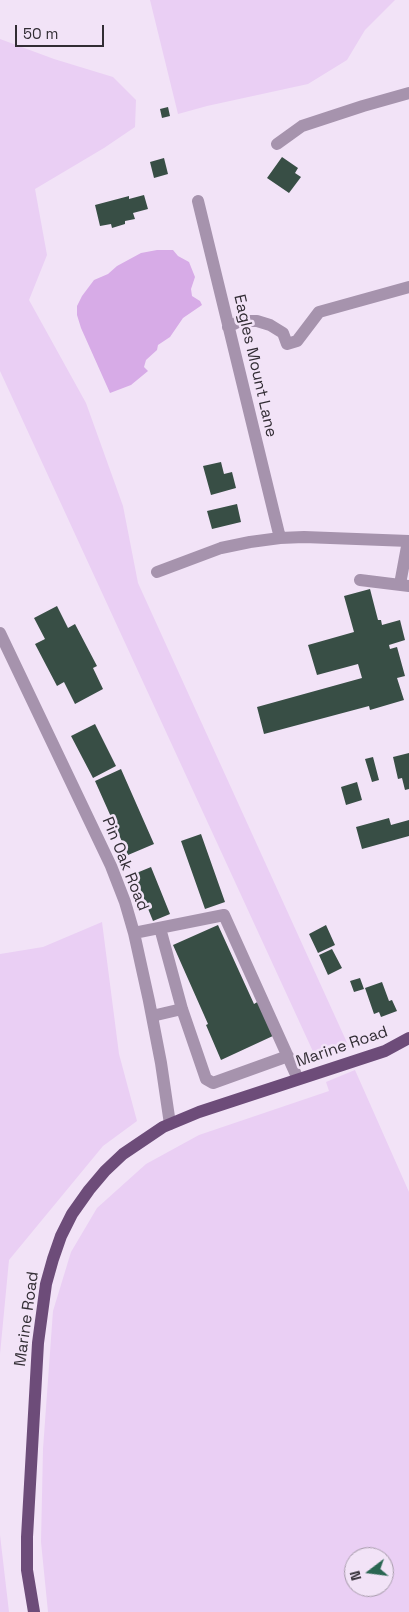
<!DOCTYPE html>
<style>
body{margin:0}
#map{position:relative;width:409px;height:1612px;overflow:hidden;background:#f2e3f7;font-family:"Space Grotesk",sans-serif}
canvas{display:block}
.north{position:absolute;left:344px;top:1547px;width:50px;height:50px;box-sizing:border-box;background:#f2e3f7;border:1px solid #a59aa9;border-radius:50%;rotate:255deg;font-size:14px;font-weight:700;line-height:20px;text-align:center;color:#322d34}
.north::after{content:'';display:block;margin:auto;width:18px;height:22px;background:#2a6652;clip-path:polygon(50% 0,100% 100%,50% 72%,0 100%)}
.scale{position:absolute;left:15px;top:25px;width:89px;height:22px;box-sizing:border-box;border:2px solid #322d34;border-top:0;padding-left:6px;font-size:15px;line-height:18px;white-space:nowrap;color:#322d34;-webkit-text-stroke:4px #f2e3f7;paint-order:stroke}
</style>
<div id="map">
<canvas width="409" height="1612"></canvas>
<div class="north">N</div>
<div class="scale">50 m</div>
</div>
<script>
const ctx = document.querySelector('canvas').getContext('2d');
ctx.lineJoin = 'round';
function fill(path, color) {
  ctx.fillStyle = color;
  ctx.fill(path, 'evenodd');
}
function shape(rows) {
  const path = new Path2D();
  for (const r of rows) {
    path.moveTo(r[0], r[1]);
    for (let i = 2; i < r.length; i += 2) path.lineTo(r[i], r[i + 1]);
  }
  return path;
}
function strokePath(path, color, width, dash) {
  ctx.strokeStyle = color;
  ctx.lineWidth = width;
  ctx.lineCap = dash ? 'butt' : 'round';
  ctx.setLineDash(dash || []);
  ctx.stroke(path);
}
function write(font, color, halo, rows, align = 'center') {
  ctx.font = font + ' "Space Grotesk",sans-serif';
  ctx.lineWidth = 5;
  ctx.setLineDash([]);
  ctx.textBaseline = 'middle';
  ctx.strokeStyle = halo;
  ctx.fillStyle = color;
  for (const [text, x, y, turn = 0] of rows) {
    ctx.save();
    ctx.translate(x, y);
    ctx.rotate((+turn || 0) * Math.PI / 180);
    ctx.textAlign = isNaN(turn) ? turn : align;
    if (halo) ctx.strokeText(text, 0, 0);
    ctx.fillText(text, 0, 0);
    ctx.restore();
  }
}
const green = shape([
 [150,0,395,0,365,30,347,60,308,84,207,106,178,114],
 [0,39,54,59,113,77,136,100,135,127,104,148,35,189,47,255,29,300,86,403,123,506,138,583,349,1047,316,1058,0,371],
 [102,922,119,1054,137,1121,103,1146,9,1260,0,1354,0,954,43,947],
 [355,1070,409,1192,409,1612,48,1612,41,1542,43,1449,53,1311,71,1252,97,1208,146,1164,199,1135,329,1091,326,1082],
 [354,1557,384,1557,384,1587,354,1587],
 [0,1535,9,1612,0,1612]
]);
const water = shape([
 [157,250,173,250,178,256,189,262,195,277,191,289,192,296,200,301,202,305,183,318,170,337,158,345,157,350,146,360,144,367,148,371,131,385,110,393,81,328,77,315,77,306,82,296,94,280,108,274,117,266,141,253]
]);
const building = shape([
 [168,107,170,116,162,118,160,109],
 [282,157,298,168,295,173,301,177,289,193,267,178],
 [164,158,168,174,154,178,150,162],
 [144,195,148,209,133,213,135,219,125,221,125,224,112,228,111,224,100,226,95,205,129,196,129,199],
 [221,462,224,474,232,472,236,488,211,495,203,466],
 [237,504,241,522,212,529,207,511],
 [370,589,378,620,381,620,382,625,400,620,405,640,389,645,390,649,397,647,405,676,397,678,404,700,370,710,369,706,264,734,257,707,362,678,358,664,317,675,308,645,354,632,344,596],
 [57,606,68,628,75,624,97,666,93,668,103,689,75,704,64,682,57,686,35,644,45,639,34,618],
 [95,724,116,766,93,778,71,736],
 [409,753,409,789,405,790,402,778,398,779,393,757],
 [373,757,379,780,372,782,365,759],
 [121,769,154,844,128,855,95,781],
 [357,782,362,800,346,805,341,787],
 [389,818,391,825,409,820,409,836,362,849,356,827],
 [201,834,225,902,205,909,181,841],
 [151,867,170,914,153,921,134,874],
 [218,925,254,1004,259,1001,275,1035,221,1060,206,1025,208,1024,173,945],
 [326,925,335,945,318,953,309,934],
 [332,949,342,968,328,975,319,955],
 [360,978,364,989,354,992,350,981],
 [382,982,389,1001,392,1000,397,1011,381,1017,379,1012,374,1014,365,988]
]);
const minor = shape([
 [277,144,302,126,363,106,409,93],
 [198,201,280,538],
 [228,327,240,321,257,321,270,325,283,333,287,344,297,341,319,312,409,287],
 [157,572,221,548,250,542,280,538,304,537,409,541],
 [360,580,409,586],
 [400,584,408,541],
 [0,633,111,866,125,902,134,933,149,1001,161,1063,170,1124],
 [160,928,182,1009,206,1079,213,1083,288,1056],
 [134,933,224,915,298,1079],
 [152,1016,182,1009]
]);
const major = shape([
 [34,1612,27,1570,27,1537,38,1343,46,1284,53,1259,61,1236,72,1214,89,1190,105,1171,123,1154,163,1127,199,1112,385,1051,409,1038]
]);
const streetNames = [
 ["Eagles Mount Lane",255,366,77],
 ["Pin Oak Road",125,864,68],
 ["Marine Road",342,1047,-19],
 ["Marine Road",27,1319,-82]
];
fill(green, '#eacff4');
fill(water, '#d7abe7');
fill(building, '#384e45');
strokePath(minor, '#a693ad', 12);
strokePath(major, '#6d4c79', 12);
write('16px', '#322d34', '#f2e3f7', streetNames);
</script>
